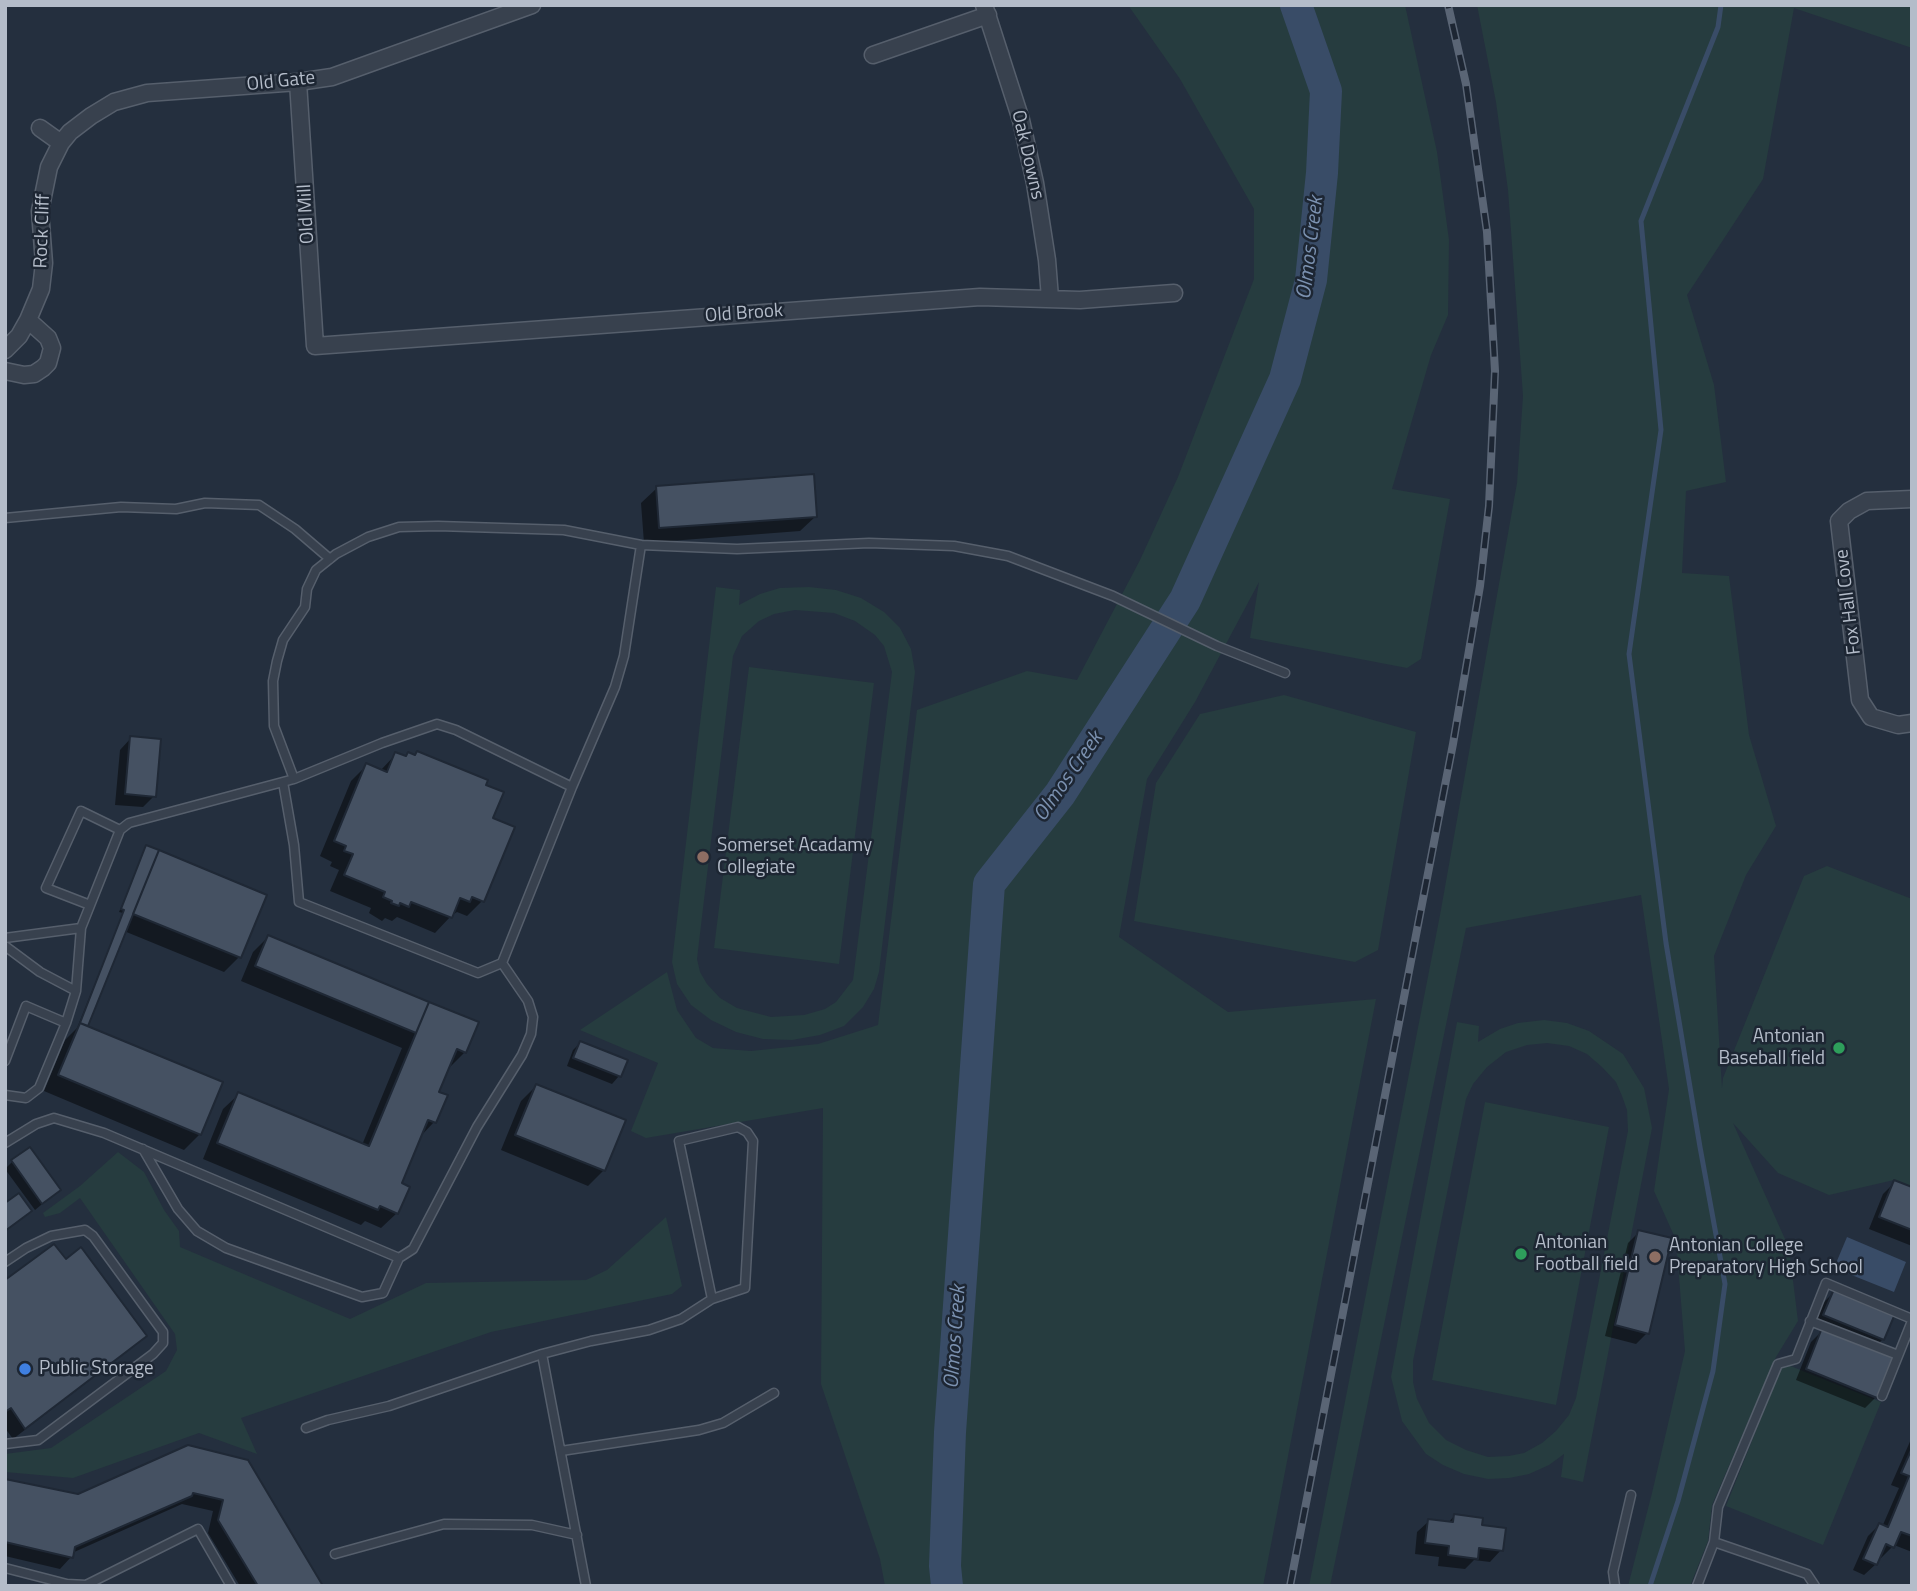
<!DOCTYPE html>
<style>
body{margin:0}
#map{position:relative;width:1917px;height:1591px;overflow:hidden;background:#242f3e;font-family:"Titillium Web",sans-serif}
canvas{display:block}
.frame{position:absolute;inset:0;border:7px solid #b4bcc9;pointer-events:none}
</style>
<div id="map">
<canvas width="1917" height="1591"></canvas>
<div class="frame"></div>
</div>
<script>
const ctx = document.querySelector('canvas').getContext('2d');
ctx.lineJoin = 'round';
function fill(path, color) {
  ctx.fillStyle = color;
  ctx.fill(path, 'evenodd');
}
function shape(rows) {
  const path = new Path2D();
  for (const r of rows) {
    path.moveTo(r[0], r[1]);
    for (let i = 2; i < r.length; i += 2) path.lineTo(r[i], r[i + 1]);
  }
  return path;
}
function strokePath(path, color, width, dash) {
  ctx.strokeStyle = color;
  ctx.lineWidth = width;
  ctx.lineCap = dash ? 'butt' : 'round';
  ctx.setLineDash(dash || []);
  ctx.stroke(path);
}
function write(font, color, halo, rows, align = 'center') {
  ctx.font = font + ' "Titillium Web",sans-serif';
  ctx.lineWidth = 5;
  ctx.setLineDash([]);
  ctx.textBaseline = 'middle';
  ctx.strokeStyle = halo;
  ctx.fillStyle = color;
  for (const [text, x, y, turn = 0] of rows) {
    ctx.save();
    ctx.translate(x, y);
    ctx.rotate((+turn || 0) * Math.PI / 180);
    ctx.textAlign = isNaN(turn) ? turn : align;
    if (halo) ctx.strokeText(text, 0, 0);
    ctx.fillText(text, 0, 0);
    ctx.restore();
  }
}
const green = shape([
 [1128,5,1405,5,1437,152,1449,240,1448,315,1431,355,1392,489,1450,499,1421,659,1407,668,1250,638,1259,582,1195,702,1147,779,1119,937,1228,1012,1376,999,1263,1586,885,1586,880,1559,821,1384,823,1108,646,1138,631,1131,658,1063,580,1030,667,972,677,1010,696,1038,713,1048,751,1051,818,1044,878,1025,917,710,1027,671,1077,680,1140,560,1178,477,1254,279,1254,209,1180,79],
 [1477,5,1912,5,1912,48,1794,8,1763,179,1687,295,1714,385,1726,482,1686,491,1682,573,1729,576,1749,735,1776,826,1746,875,1714,956,1722,1088,1723,1078,1804,876,1827,866,1912,899,1912,1187,1894,1180,1829,1195,1778,1173,1733,1123,1789,1248,1798,1321,1776,1357,1712,1505,1708,1541,1690,1586,1628,1586,1652,1493,1685,1351,1676,1240,1654,1191,1669,1089,1641,895,1466,928,1330,1586,1309,1586,1440,915,1517,483,1523,396,1508,190,1496,102],
 [716,587,740,590,739,605,760,594,780,588,809,587,836,590,861,598,884,612,900,628,911,649,915,672,879,972,874,989,863,1007,844,1026,820,1035,792,1040,763,1039,736,1032,711,1020,691,1005,677,984,672,962],
 [795,610,834,613,855,621,875,635,884,646,892,672,853,980,836,1002,825,1009,804,1015,771,1017,737,1008,720,998,707,984,700,972,697,959,733,656,742,636,759,621,774,614],
 [749,667,874,683,839,964,714,948],
 [1284,695,1416,732,1378,950,1355,962,1134,921,1156,783,1200,714],
 [1544,1020,1567,1023,1589,1031,1623,1054,1644,1088,1652,1128,1583,1482,1561,1477,1564,1454,1549,1465,1529,1474,1509,1478,1488,1479,1464,1474,1443,1465,1426,1454,1402,1421,1391,1377,1457,1022,1479,1026,1478,1042,1500,1029,1518,1023],
 [1547,1043,1569,1046,1587,1054,1602,1067,1616,1082,1622,1096,1627,1110,1628,1131,1576,1398,1569,1415,1556,1431,1542,1443,1524,1453,1509,1456,1488,1457,1466,1450,1446,1440,1429,1423,1417,1399,1413,1382,1413,1361,1466,1099,1473,1084,1487,1067,1506,1052,1527,1045],
 [1485,1102,1609,1127,1556,1405,1432,1380],
 [118,1152,144,1172,164,1210,179,1231,180,1247,350,1319,426,1283,586,1280,607,1270,666,1217,682,1286,672,1294,491,1332,241,1418,257,1454,199,1433,73,1478,5,1472,5,1454,51,1448,166,1371,177,1350,175,1334,80,1198,60,1213,45,1217,43,1213,80,1186],
 [1783,1363,1881,1402,1823,1545,1726,1506]
]);
const water = shape([
 [1847,1237,1906,1262,1894,1292,1834,1268]
]);
const shadow = shape([
 [657,488,816,516,800,531,644,543,641,503],
 [131,738,154,796,143,807,115,805,120,750],
 [396,754,484,786,491,819,482,901,467,916,457,912,451,916,435,933,397,917,392,921,385,918,382,921,369,913,371,908,330,891,339,870,330,866,332,862,320,856,351,781,367,765,380,771],
 [147,847,239,957,224,972,124,931,85,1027,200,1134,184,1150,44,1091,65,1040,77,1028,123,913,119,912],
 [268,937,477,1023,465,1052,449,1068,447,1067,437,1093,434,1122,419,1138,399,1184,397,1213,381,1228,365,1221,361,1225,203,1159,223,1109,239,1094,362,1145,402,1048,241,981,253,952],
 [580,1043,625,1060,619,1076,612,1084,567,1066,573,1050],
 [536,1086,604,1170,588,1186,501,1150,521,1101],
 [29,1149,59,1190,35,1210,5,1169,12,1162],
 [1895,1182,1912,1189,1912,1246,1869,1229,1883,1194],
 [1639,1232,1647,1333,1636,1344,1605,1336,1628,1243],
 [66,1261,145,1335,133,1347,13,1439,5,1428,5,1282],
 [1834,1292,1883,1339,1872,1350,1876,1397,1865,1408,1796,1380,1811,1342,1822,1331,1813,1327,1823,1303],
 [1912,1437,1912,1552,1894,1545,1881,1558,1878,1557,1876,1564,1864,1575,1853,1570,1868,1536,1879,1525,1882,1527,1899,1488,1891,1485],
 [188,1447,321,1586,240,1586,208,1533,213,1511,182,1504,72,1553,71,1557,60,1569,5,1556,5,1481,78,1496],
 [1454,1516,1480,1526,1501,1550,1490,1562,1474,1560,1465,1569,1438,1566,1439,1557,1415,1554,1417,1532,1429,1521,1448,1523]
]);
const stream = shape([
 [1650,1586,1678,1501,1713,1371,1725,1284,1700,1147,1666,943,1629,654,1661,430,1641,221,1718,27,1721,5]
]);
const river = shape([
 [947,1586,945,1566,950,1432,989,884,1060,794,1185,600,1285,379,1311,280,1322,173,1326,91,1296,5]
]);
const building = shape([
 [814,474,817,517,659,528,656,486,814,474],
 [130,736,161,739,156,797,125,794,130,736],
 [417,751,488,780,486,785,504,792,493,818,515,827,484,902,472,897,470,902,460,898,452,918,411,902,409,907,400,903,399,906,391,903,392,901,383,897,385,892,344,875,353,854,344,851,346,846,334,841,366,763,387,772,395,752,406,756,408,752,415,755,417,751],
 [146,845,159,850,88,1026,80,1023,124,910,121,909,146,845],
 [159,850,267,895,241,958,133,914,159,850],
 [268,935,429,1002,416,1033,255,966,268,935],
 [429,1002,479,1022,466,1053,457,1049,439,1092,448,1095,436,1123,428,1120,402,1183,410,1187,398,1214,380,1206,378,1210,217,1143,238,1092,369,1146,429,1002],
 [80,1023,223,1082,201,1135,58,1075,80,1023],
 [580,1041,628,1060,621,1077,573,1058,580,1041],
 [536,1084,626,1120,605,1171,515,1135,536,1084],
 [30,1147,61,1190,42,1204,11,1160,30,1147],
 [1894,1180,1912,1187,1912,1230,1879,1217,1894,1180],
 [19,1193,32,1211,5,1231,5,1203,19,1193],
 [1638,1230,1672,1238,1649,1334,1615,1325,1638,1230],
 [54,1244,66,1259,81,1247,147,1336,25,1429,11,1408,5,1412,5,1280,54,1244],
 [1834,1289,1895,1314,1884,1340,1823,1315,1834,1289],
 [1822,1328,1894,1357,1877,1398,1806,1369,1822,1328],
 [188,1445,248,1460,323,1586,258,1586,218,1520,223,1500,193,1493,192,1496,75,1547,73,1558,5,1542,5,1479,78,1494,188,1445],
 [1912,1448,1912,1536,1901,1532,1894,1548,1886,1544,1877,1565,1863,1559,1879,1523,1888,1527,1909,1476,1901,1473,1912,1448],
 [1454,1514,1483,1518,1482,1525,1506,1528,1503,1551,1479,1548,1478,1559,1448,1555,1449,1546,1425,1543,1428,1519,1453,1522,1454,1514]
]);
const service = shape([
 [5,518,121,507,176,509,205,503,259,505,295,529,330,559],
 [283,782,294,845,299,902,478,973,502,963],
 [572,787,456,730,437,724,382,743,294,779,274,726,273,681,277,661,283,640,305,607,307,589,316,570,336,554,368,537,399,527,438,526,564,530,641,545],
 [90,905,46,888,81,811,120,830],
 [5,938,81,928],
 [5,946,40,972,76,991,66,1023,39,1088,26,1098,5,1095],
 [76,991,81,928,120,830,129,823,294,779],
 [5,1061,26,1006,66,1023],
 [5,1143,36,1124,54,1118,104,1133,399,1258,413,1249,477,1127,522,1055,531,1034,533,1017,528,1001,502,963,572,787,615,687,624,656,641,545,737,549,869,543,954,546,1008,556,1113,596,1217,646,1285,673],
 [143,1149,178,1209,197,1231,226,1248,362,1297,383,1293,399,1258],
 [5,1262,26,1248,51,1236,85,1230,93,1236,163,1332,163,1343,153,1354,38,1440,5,1444],
 [1810,1321,1898,1355],
 [542,1354,591,1341,649,1330,681,1319,712,1299,679,1141,738,1127,747,1132,753,1141,745,1288,712,1299],
 [1882,1396,1912,1321],
 [306,1428,328,1420,389,1406,542,1354,586,1586],
 [561,1451,699,1430,723,1423,774,1393],
 [1714,1542,1718,1507,1778,1364,1796,1359,1826,1283,1912,1319],
 [335,1554,444,1524,532,1525,577,1535],
 [5,1568,67,1584,86,1585,198,1529,231,1586],
 [1615,1586,1613,1572,1631,1495],
 [1697,1586,1714,1542,1807,1574,1815,1586]
]);
const minor = shape([
 [984,5,1021,120,1035,183,1047,260,1050,298],
 [873,55,988,15],
 [298,82,315,346,980,297,1080,300,1174,293],
 [40,128,61,143],
 [5,350,19,336,28,320,41,289,44,263,40,211,49,167,61,143,70,132,91,116,114,102,147,93,298,82,332,77,532,5],
 [5,371,24,375,34,374,43,368,48,363,52,348,48,338,28,320],
 [1912,499,1867,501,1849,511,1839,521,1860,700,1871,717,1898,725,1912,723]
]);
const rail = shape([
 [1290,1586,1453,744,1480,586,1489,506,1495,371,1487,232,1466,84,1448,5]
]);
const markers = [
 [703,857,7,"#8d6e63"],
 [1839,1048,7,"#2e9e5b"],
 [1521,1254,7,"#2e9e5b"],
 [1655,1257,7,"#8d6e63"],
 [25,1369,7,"#3f7fe0"]
];
const streetNames = [
 ["Old Gate",281,82,-6],
 ["Oak Downs",1027,155,77],
 ["Old Mill",307,214,-93],
 ["Rock Cliff",43,231,-88],
 ["Old Brook",744,314,-4],
 ["Fox Hall Cove",1849,602,-97]
];
const poiNames = [
 ["Somerset Acadamy",717,846],
 ["Collegiate",717,868],
 ["Antonian",1825,1037,"right"],
 ["Baseball field",1825,1059,"right"],
 ["Antonian",1535,1243],
 ["Football field",1535,1265],
 ["Antonian College",1669,1246],
 ["Preparatory High School",1669,1268],
 ["Public Storage",39,1369]
];
const waterNames = [
 ["Olmos Creek",1311,248,-83],
 ["Olmos Creek",1069,777,-55],
 ["Olmos Creek",956,1337,-86]
];
fill(green, '#263c3f');
fill(water, '#394c67');
fill(shadow, '#0007');
strokePath(stream, '#394c67', 5);
strokePath(river, '#394c67', 32);
fill(building, '#455162');
strokePath(building, '#1f2835', 2);
strokePath(service, '#565f6c', 11);
strokePath(minor, '#565f6c', 19);
strokePath(service, '#38414e', 8);
strokePath(minor, '#38414e', 16);
strokePath(rail, '#5a6575', 8);
strokePath(rail, '#1d2633', 5, [16]);
for (const [x, y, r, color] of markers) {
  const dot = new Path2D();
  dot.arc(x, y, r, 0, 2 * Math.PI);
  ctx.fillStyle = color;
  ctx.fill(dot);
  strokePath(dot, '#1d2633', 2.5);
}
write('19px', '#b4bcc9', '#1d2633', streetNames);
write('19px', '#b4bcc9', '#1d2633', poiNames, 'left');
write('italic 21px', '#7c92b1', '#1d2633', waterNames);
</script>
